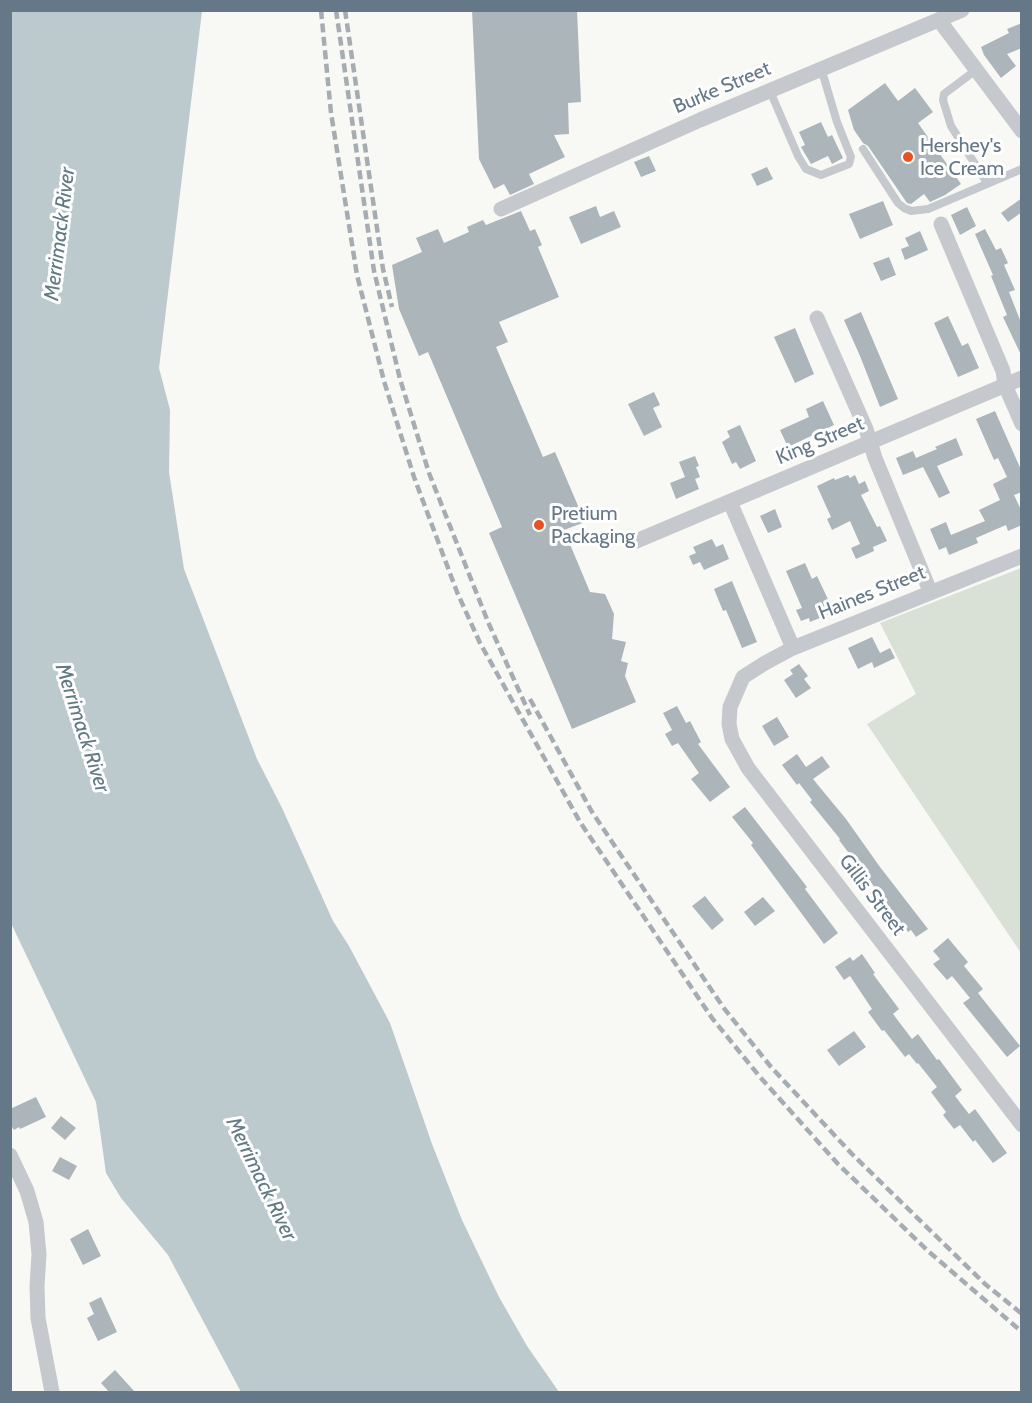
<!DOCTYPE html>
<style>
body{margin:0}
#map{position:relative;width:1032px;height:1403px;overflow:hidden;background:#f8f8f5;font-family:Cabin,sans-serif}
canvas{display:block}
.frame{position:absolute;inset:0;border:12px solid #657888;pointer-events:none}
</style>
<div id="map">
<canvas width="1032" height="1403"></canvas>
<div class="frame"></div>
</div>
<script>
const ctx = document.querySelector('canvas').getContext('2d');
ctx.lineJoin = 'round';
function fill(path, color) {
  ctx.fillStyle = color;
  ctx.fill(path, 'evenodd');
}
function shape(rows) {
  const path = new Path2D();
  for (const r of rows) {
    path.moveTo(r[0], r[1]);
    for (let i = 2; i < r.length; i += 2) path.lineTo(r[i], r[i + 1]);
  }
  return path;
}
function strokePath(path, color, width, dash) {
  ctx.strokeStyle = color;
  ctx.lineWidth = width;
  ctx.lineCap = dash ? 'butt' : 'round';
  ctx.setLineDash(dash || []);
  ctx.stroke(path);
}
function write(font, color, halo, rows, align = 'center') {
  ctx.font = font + ' Cabin,sans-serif';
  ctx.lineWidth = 6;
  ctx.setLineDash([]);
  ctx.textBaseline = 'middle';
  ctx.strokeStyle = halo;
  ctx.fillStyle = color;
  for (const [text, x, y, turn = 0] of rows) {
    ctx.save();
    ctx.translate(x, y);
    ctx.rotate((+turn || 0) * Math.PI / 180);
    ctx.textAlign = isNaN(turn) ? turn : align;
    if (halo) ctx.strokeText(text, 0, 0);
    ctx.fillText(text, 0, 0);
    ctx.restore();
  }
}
const green = shape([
 [1021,568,1021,953,867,724,916,694,880,623]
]);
const water = shape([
 [11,10,202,11,159,368,170,410,169,472,184,569,257,759,282,808,333,921,349,946,390,1023,432,1144,462,1220,499,1297,527,1346,559,1392,241,1392,168,1255,121,1198,106,1173,96,1102,11,923]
]);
const building = shape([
 [472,10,577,10,581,102,568,103,569,134,554,135,565,157,529,174,534,184,510,195,504,184,494,189,479,159],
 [1022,23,1022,48,1007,54,1016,66,1001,78,984,55,981,47,1009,33,1007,29],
 [885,83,898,101,915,88,933,112,918,123,961,184,945,195,930,202,924,194,911,204,907,203,868,146,863,143,854,130,848,110],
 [821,122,828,137,832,135,843,158,832,164,828,156,811,164,801,147,805,145,799,132],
 [649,156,656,171,641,177,634,162],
 [767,167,773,179,757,186,751,174],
 [1022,198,1022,212,1008,222,1001,213],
 [883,201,893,225,860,239,849,214],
 [596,206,600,217,614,211,621,227,581,244,569,217],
 [967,207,976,226,960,235,951,215],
 [521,211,530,231,535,229,542,245,538,247,559,297,499,322,508,342,496,347,543,457,555,452,585,522,564,530,590,592,605,594,614,614,612,639,626,642,621,661,628,663,625,676,636,702,572,729,489,533,502,527,428,352,419,356,399,309,392,265,422,252,416,238,438,229,444,243,469,232,467,227,483,220,486,225],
 [985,229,996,250,1001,248,1008,263,1004,265,1015,290,1009,292,1022,325,1022,357,1003,317,1007,315,991,276,993,275,975,234],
 [920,231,928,250,905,260,901,249,909,246,905,238],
 [889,257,896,275,881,281,873,263],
 [861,312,898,399,880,407,860,356,844,320],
 [948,316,962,346,968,343,979,368,958,377,934,323],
 [795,328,814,374,795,383,774,337],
 [654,392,660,405,653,408,662,427,644,436,628,404],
 [823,401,834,425,788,447,780,430,809,417,806,409],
 [995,411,1022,472,1022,492,1014,495,1022,512,1022,525,1008,531,1006,525,976,538,978,543,949,555,946,547,939,550,930,529,946,522,951,535,985,521,979,510,1000,500,993,484,1007,477,998,458,994,460,976,419],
 [740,425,756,461,740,469,736,462,732,464,722,442,730,437,727,431],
 [956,438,963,455,937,466,950,493,939,498,923,467,903,475,896,458,913,451,916,458,937,449,935,447],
 [695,456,699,466,696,467,700,477,695,479,699,489,676,499,670,483,685,477,679,462],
 [848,475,850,478,855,475,859,484,865,481,869,491,861,495,877,527,880,526,887,541,873,547,874,551,856,559,851,548,860,544,850,521,832,530,827,519,831,517,817,486,834,478,835,480],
 [775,509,782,527,768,533,760,516],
 [712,539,716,547,723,544,729,559,704,570,700,562,693,565,689,556,696,553,693,547],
 [805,563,812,579,817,576,834,612,810,622,809,618,801,621,796,610,802,608,786,571],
 [732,581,757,642,742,648,726,610,723,611,714,589],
 [872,637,880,653,890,648,895,658,874,668,872,662,858,669,848,648],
 [799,664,808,676,804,679,811,688,796,698,784,680,793,674,790,670],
 [677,706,686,723,690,721,701,742,698,744,730,787,710,802,691,779,699,773,678,743,672,746,665,734,672,730,663,713],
 [777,717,789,737,774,746,762,726],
 [797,754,806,767,822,756,830,767,813,779,846,819,880,867,928,929,916,937,911,930,908,932,839,840,840,839,810,802,812,800,799,783,797,785,782,765],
 [745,807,807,887,805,889,838,933,824,944,751,845,753,843,732,817],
 [705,896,724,920,712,930,692,906],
 [763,897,775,911,755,926,744,912],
 [948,938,968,962,964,966,983,989,978,993,1020,1046,1007,1057,963,1003,970,998,952,976,947,980,933,964,940,959,933,951],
 [862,954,875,973,873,974,899,1009,893,1014,912,1039,918,1034,937,1060,939,1059,962,1090,955,1096,969,1114,975,1109,1007,1153,993,1163,975,1140,973,1142,960,1125,954,1129,943,1115,946,1112,931,1092,937,1087,918,1063,917,1064,909,1054,905,1057,884,1030,882,1031,868,1012,872,1009,850,976,844,980,835,967,850,957,853,961],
 [854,1031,866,1047,839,1066,827,1050],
 [36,1097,46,1117,20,1129,19,1127,14,1130,10,1124,10,1109],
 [61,1116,76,1128,65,1140,51,1128],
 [60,1157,77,1166,69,1180,52,1171],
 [88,1229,101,1256,83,1265,70,1239],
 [101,1297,117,1332,98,1341,87,1318,94,1314,89,1303],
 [115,1370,135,1392,109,1392,101,1383]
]);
const service = shape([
 [976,70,944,94,943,100,951,126,987,183],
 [770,91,798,156,806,169,821,175,849,164,851,157,837,122,821,68],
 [863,149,898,203,904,208,911,211,928,209,1022,169]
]);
const minor = shape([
 [939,20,1022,131],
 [501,209,700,120,962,10],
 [941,224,1003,371,1005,385,1022,424],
 [817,318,866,429,875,458,930,591],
 [730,502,793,648],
 [634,542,1022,378],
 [1022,556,793,648,765,663,743,677,730,707,729,724,732,739,748,768,1022,1125],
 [10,1155,27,1191,36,1222,39,1254,37,1286,38,1318,52,1392]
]);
const rail = shape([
 [321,10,331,113,357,275,384,381,414,477,457,592,480,643,580,822,712,1018,760,1077,838,1164,928,1251,1022,1332],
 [336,10,374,271,400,379,429,473,488,622,530,715],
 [345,10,383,269,392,307],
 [530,699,592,812,723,1007,771,1067,852,1154,985,1284,1022,1314]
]);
const markers = [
 [908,157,6,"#ef4f1e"],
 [539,525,6,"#ef4f1e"]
];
const streetNames = [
 ["Burke Street",722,88,-23],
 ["King Street",820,441,-23],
 ["Haines Street",872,593,-22],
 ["Gillis Street",872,895,53]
];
const poiNames = [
 ["Hershey's",920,146],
 ["Ice Cream",920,169],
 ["Pretium",551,514],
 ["Packaging",551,537]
];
const waterNames = [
 ["Merrimack River",60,234,-83],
 ["Merrimack River",82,728,72],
 ["Merrimack River",261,1179,64]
];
fill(green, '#d9e0d6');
fill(water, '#bcc9cd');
fill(building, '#acb5ba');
strokePath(service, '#c5c9cd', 8);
strokePath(minor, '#c5c9cd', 15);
strokePath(rail, '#a5acb2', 4.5, [9, 4.5]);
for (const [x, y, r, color] of markers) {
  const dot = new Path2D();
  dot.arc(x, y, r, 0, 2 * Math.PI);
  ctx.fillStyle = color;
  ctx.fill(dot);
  strokePath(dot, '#fff', 2);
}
write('20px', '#657888', '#fff', streetNames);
write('20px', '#657888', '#fff', poiNames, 'left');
write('italic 21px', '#617a83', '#fff', waterNames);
</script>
